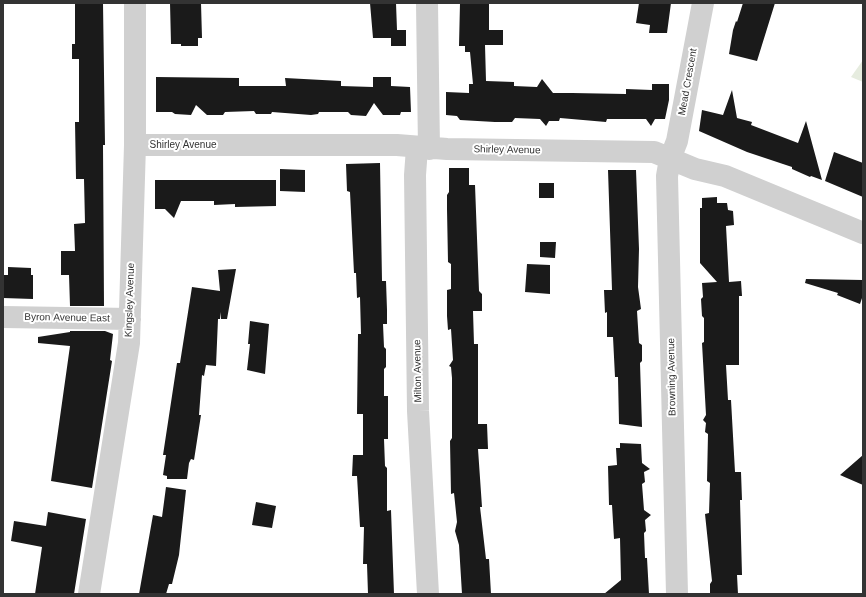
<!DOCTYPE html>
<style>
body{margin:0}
#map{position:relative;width:866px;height:597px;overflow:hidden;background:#fff;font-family:Helvetica,sans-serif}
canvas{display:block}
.frame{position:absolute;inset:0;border:4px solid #333;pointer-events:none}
</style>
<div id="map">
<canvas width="866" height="597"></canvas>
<div class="frame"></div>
</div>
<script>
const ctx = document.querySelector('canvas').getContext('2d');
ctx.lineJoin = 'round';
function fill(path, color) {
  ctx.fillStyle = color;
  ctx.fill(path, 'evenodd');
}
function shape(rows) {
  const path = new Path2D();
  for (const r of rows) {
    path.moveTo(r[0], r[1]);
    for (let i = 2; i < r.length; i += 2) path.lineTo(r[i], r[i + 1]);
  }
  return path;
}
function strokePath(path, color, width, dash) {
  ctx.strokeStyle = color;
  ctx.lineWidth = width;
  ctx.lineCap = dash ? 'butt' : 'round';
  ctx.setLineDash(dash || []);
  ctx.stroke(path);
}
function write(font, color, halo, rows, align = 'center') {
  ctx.font = font + ' Helvetica,sans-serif';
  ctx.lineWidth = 4;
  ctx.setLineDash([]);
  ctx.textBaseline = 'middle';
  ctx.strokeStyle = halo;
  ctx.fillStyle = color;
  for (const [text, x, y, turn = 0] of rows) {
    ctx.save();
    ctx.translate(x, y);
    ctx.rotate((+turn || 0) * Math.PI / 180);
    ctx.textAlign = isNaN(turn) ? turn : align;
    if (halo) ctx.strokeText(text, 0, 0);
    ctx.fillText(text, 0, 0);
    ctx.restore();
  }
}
const green = shape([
 [863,60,863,82,851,77]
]);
const building = shape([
 [75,3,103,3,105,145,103,145,104,306,70,306,69,275,61,275,61,251,75,251,74,224,85,223,84,179,76,179,75,122,79,122,79,59,72,59,72,44,75,44],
 [170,3,201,3,202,38,198,38,198,46,181,46,181,44,171,44],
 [370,3,396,3,397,30,406,30,406,46,391,46,391,38,373,38],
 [460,3,489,3,489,30,503,30,503,45,485,45,486,81,514,82,514,86,537,87,542,79,553,93,572,93,626,94,626,89,652,90,652,84,669,84,669,100,665,119,655,119,651,126,646,119,607,119,606,122,560,118,559,121,549,121,546,126,540,119,515,118,512,122,495,122,460,120,457,116,446,115,446,92,469,93,469,84,473,84,470,52,465,52,465,46,459,46],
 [639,3,671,3,667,33,649,33,650,25,636,23],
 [743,3,775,3,757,61,729,54,733,30,736,21,737,22],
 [156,77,239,78,239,86,286,86,285,78,341,81,341,86,373,87,373,77,391,77,391,86,410,87,411,112,401,112,400,115,383,115,374,103,366,116,351,115,348,112,319,112,318,114,311,115,272,112,271,114,256,114,254,111,225,112,223,115,207,115,196,105,191,115,175,114,172,112,156,112],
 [732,90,737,118,752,122,751,125,798,143,806,121,822,180,811,176,810,177,792,169,792,167,747,152,699,131,702,110,723,115],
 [834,152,863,163,863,197,825,181],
 [380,163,382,281,386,281,387,310,387,324,383,324,384,347,386,349,386,367,384,369,384,396,388,396,388,439,384,439,385,466,387,468,387,511,391,510,394,594,368,594,367,564,363,564,364,527,360,527,357,476,352,476,353,455,363,455,363,414,357,414,358,334,361,334,360,297,357,298,356,273,354,273,350,192,347,191,346,164],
 [449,168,469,168,469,185,475,185,479,291,482,294,482,311,473,311,474,344,478,344,478,424,487,424,488,449,478,449,482,507,480,507,486,559,489,559,491,594,462,594,459,545,455,531,457,522,454,493,451,494,450,441,452,438,452,378,451,367,449,366,453,360,451,329,448,330,447,316,447,290,451,289,451,264,448,262,447,209,447,195,449,192],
 [280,169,305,170,305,192,280,191],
 [608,170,636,170,639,249,638,287,641,309,637,311,639,343,642,345,642,361,640,363,642,427,619,424,618,377,615,377,613,337,607,337,607,312,605,313,604,290,612,290],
 [155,180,276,180,276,206,235,207,235,204,214,205,214,201,181,201,174,218,165,209,155,209],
 [539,183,554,183,554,198,539,198],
 [717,197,717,203,727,203,728,210,733,211,734,225,726,226,729,282,741,281,742,296,739,296,739,365,726,365,728,400,731,400,735,472,741,472,742,500,740,500,742,575,737,575,738,594,710,594,710,584,712,581,705,514,709,513,710,483,707,481,708,434,705,432,706,423,703,420,706,415,702,343,704,342,704,318,702,316,701,299,703,297,702,283,717,282,700,263,700,208,702,208,702,198],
 [540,242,556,242,555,258,540,257],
 [527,264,550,265,550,294,525,292],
 [8,267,31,268,31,275,33,275,33,299,3,298,3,275,8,275],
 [236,269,227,319,221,319,221,312,220,319,218,319,216,366,206,365,204,376,202,375,199,415,201,415,194,460,191,459,189,463,187,479,167,479,167,476,163,475,166,455,163,455,177,363,180,363,192,287,220,291,218,270],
 [806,279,863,280,863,295,860,304,837,295,838,293,805,283],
 [250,321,269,324,265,374,247,370,250,344,248,344],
 [70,331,105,331,113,334,110,360,112,361,92,488,51,481,70,346,38,343,38,337,70,332],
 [620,443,641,444,642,463,650,469,644,472,645,482,642,484,644,510,651,515,645,520,646,531,644,533,645,558,647,558,649,594,604,594,621,580,620,538,614,539,612,505,609,505,608,466,617,465,616,448,620,448],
 [863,455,863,485,840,475],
 [166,487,186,490,179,555,172,584,169,584,166,594,139,594,153,515,162,517],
 [256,502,276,506,272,528,252,525],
 [48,512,86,519,74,594,35,594,42,547,11,541,14,521,46,526]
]);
const minor = shape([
 [427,3,429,149],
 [135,145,397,145,447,149,654,152,695,169,725,176,863,233],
 [417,148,415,175,418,411,428,594],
 [3,317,130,319],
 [89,594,129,343,135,145,135,3],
 [677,594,667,176,670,159,677,141,703,3]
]);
const streetNames = [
 ["Mead Crescent",688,82,-80],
 ["Shirley Avenue",183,145],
 ["Shirley Avenue",507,150,1],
 ["Kingsley Avenue",130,300,-88],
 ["Byron Avenue East",67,318,1],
 ["Milton Avenue",418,371,-91],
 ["Browning Avenue",672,377,-91]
];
fill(green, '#e6ecdf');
fill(building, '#1a1a1a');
strokePath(minor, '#d0d0d0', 22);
write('10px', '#333', '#fff', streetNames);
</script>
